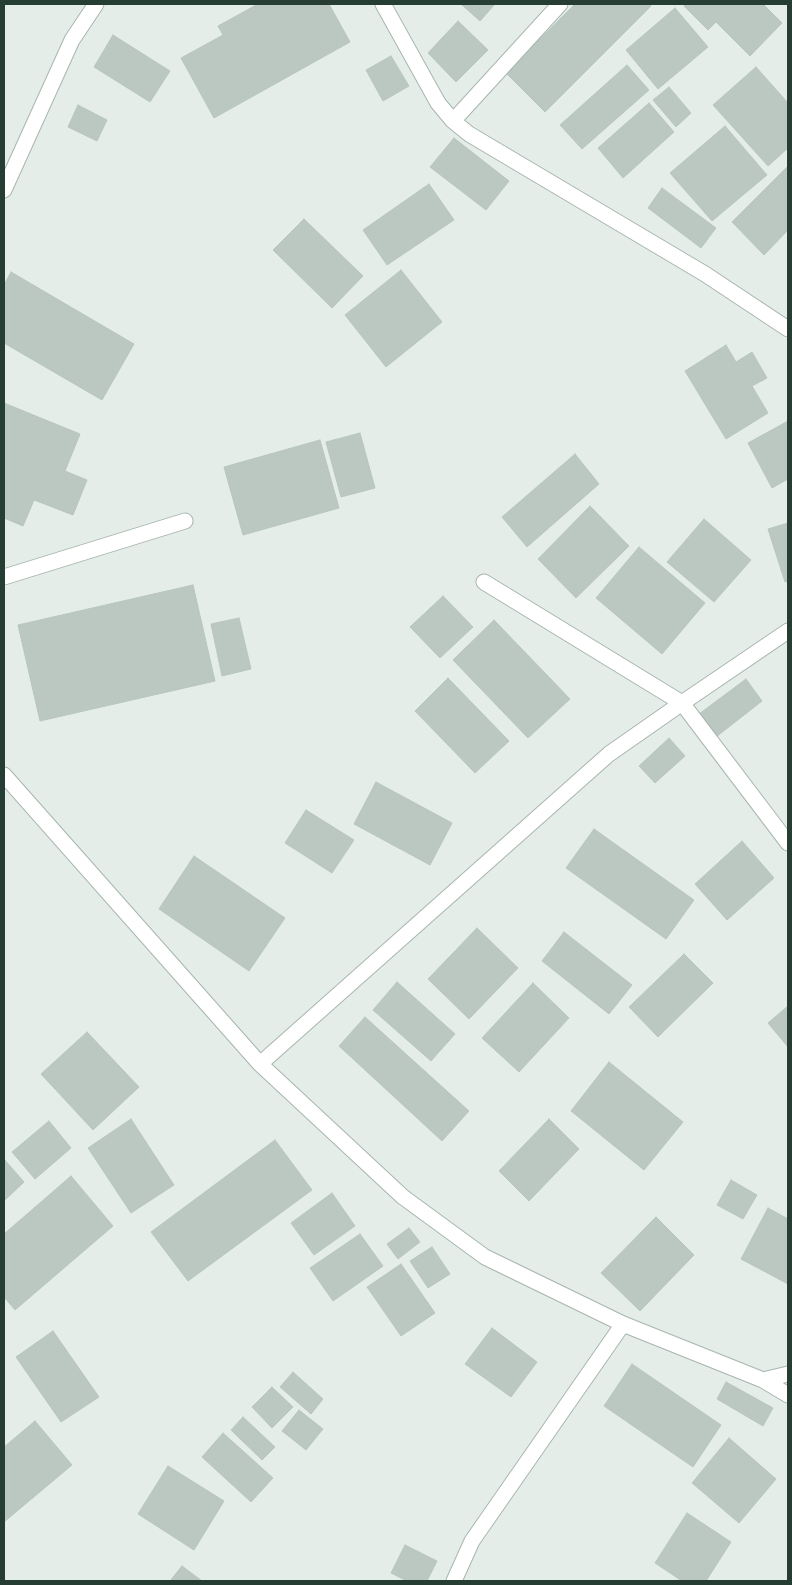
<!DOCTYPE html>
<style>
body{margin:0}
#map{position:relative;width:792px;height:1585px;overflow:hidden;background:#e5ede9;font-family:Mulish,sans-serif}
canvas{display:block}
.frame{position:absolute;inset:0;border:5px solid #263d34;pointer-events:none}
</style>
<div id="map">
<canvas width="792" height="1585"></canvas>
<div class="frame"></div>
</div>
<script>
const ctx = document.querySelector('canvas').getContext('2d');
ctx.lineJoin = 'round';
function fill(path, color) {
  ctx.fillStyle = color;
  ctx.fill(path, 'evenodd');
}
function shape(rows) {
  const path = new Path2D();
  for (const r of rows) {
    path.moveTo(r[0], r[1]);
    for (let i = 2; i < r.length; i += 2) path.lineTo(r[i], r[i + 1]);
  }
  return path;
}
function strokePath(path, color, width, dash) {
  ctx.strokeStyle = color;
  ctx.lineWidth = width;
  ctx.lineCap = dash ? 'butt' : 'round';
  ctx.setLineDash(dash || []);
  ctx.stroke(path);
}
const building = shape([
 [258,4,329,4,350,42,214,118,181,58,223,35,218,26,258,4],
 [461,4,495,4,480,21,461,4],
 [575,4,649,4,651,6,545,112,506,73,575,4],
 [686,4,763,4,782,23,750,56,716,22,708,30,684,6,686,4],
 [675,8,708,47,658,89,626,50,675,8],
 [458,21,488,50,456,82,428,53,458,21],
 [113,35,170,71,150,102,94,67,113,35],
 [391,56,409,86,383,101,366,70,391,56],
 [627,65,649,90,582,149,560,125,627,65],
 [756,67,788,103,788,148,768,166,713,105,756,67],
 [669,87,691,113,676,127,653,100,669,87],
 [649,103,674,132,623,178,598,148,649,103],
 [78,105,107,120,97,141,68,127,78,105],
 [725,126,767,175,712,221,670,173,725,126],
 [454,138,509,181,486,210,430,167,454,138],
 [788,166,788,230,764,255,732,222,788,166],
 [429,184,454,220,387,265,363,230,429,184],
 [662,188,716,228,701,248,648,208,662,188],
 [304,219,363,276,332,308,273,250,304,219],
 [401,270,442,322,386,367,345,315,401,270],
 [11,272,134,344,102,400,4,343,4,285,11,272],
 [726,345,736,362,752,352,767,378,752,386,768,413,726,439,685,371,726,345],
 [4,403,80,434,65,471,87,480,73,515,34,500,23,526,4,518,4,464,5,460,4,460,4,403],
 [788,421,788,479,772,488,748,443,788,421],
 [360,433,375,488,341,497,326,442,360,433],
 [320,440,339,508,243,535,224,467,320,440],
 [575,454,599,484,527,547,502,517,575,454],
 [590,506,629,546,576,598,538,559,590,506],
 [704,519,751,560,714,602,667,562,704,519],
 [788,523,788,581,785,582,768,529,788,523],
 [639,547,705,603,662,654,596,598,639,547],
 [193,585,215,681,40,721,18,625,193,585],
 [443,596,473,627,440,658,410,627,443,596],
 [239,618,251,669,222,676,211,624,239,618],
 [494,620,570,699,528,738,453,660,494,620],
 [448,678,509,741,475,773,415,711,448,678],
 [746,679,762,701,716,737,699,714,746,679],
 [669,738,685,756,655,783,639,766,669,738],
 [376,782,452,823,430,865,354,824,376,782],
 [306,810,354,840,332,873,285,843,306,810],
 [594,829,694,900,666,939,566,868,594,829],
 [742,841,774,878,727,920,695,884,742,841],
 [194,856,285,918,249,971,159,909,194,856],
 [477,928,518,968,469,1019,428,979,477,928],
 [564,932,632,985,609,1014,542,961,564,932],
 [684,954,713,983,658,1037,629,1007,684,954],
 [397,982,455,1034,431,1061,373,1010,397,982],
 [533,983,569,1018,519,1072,482,1038,533,983],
 [788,1006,788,1047,768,1023,788,1006],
 [365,1017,469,1111,442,1141,339,1046,365,1017],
 [87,1032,139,1087,93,1130,41,1074,87,1032],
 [609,1062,683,1122,644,1170,571,1111,609,1062],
 [131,1119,174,1185,131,1213,88,1148,131,1119],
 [549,1119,579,1149,529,1201,499,1171,549,1119],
 [49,1121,71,1148,35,1179,12,1152,49,1121],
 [275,1140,312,1190,188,1281,151,1232,275,1140],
 [4,1159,24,1182,4,1201,4,1159],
 [71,1176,113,1226,15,1310,4,1297,4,1234,71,1176],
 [731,1180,757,1195,743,1219,717,1205,731,1180],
 [332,1193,355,1226,314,1255,291,1223,332,1193],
 [768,1208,788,1219,788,1284,741,1259,768,1208],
 [656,1217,694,1255,640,1311,601,1273,656,1217],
 [409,1228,420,1242,398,1259,387,1244,409,1228],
 [360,1234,383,1266,333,1301,310,1268,360,1234],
 [432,1247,450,1274,428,1288,410,1261,432,1247],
 [401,1264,435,1313,401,1336,367,1287,401,1264],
 [492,1328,537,1362,511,1397,465,1364,492,1328],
 [53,1331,99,1397,61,1422,16,1357,53,1331],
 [632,1364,721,1425,693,1467,604,1406,632,1364],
 [293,1372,323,1399,311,1414,280,1387,293,1372],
 [726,1382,773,1408,763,1426,717,1399,726,1382],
 [272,1387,293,1407,272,1428,252,1407,272,1387],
 [299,1410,323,1429,306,1450,282,1431,299,1410],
 [243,1417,275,1447,262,1460,231,1430,243,1417],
 [35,1421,72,1465,4,1522,4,1447,35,1421],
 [223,1433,273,1478,251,1502,202,1457,223,1433],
 [729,1438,776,1479,739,1523,692,1483,729,1438],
 [168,1466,224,1501,194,1550,138,1514,168,1466],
 [687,1513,731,1542,706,1581,682,1581,655,1563,687,1513],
 [405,1545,437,1561,427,1581,407,1581,391,1573,405,1545],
 [182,1566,202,1581,170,1581,182,1566]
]);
const minor = shape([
 [383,4,438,103,453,121,469,134,705,274,788,329],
 [453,121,560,4],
 [4,190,72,40,96,4],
 [4,577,185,521],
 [484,582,682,703,788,843],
 [4,775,260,1064,403,1197,485,1257,623,1324,763,1380,788,1395],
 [260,1064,609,754,682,703,788,631],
 [763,1380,788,1374],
 [454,1581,472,1541,623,1324]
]);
fill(building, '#bbc7c1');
strokePath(building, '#b8c6bf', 1);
strokePath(minor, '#a8b5af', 17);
strokePath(minor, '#fff', 15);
</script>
